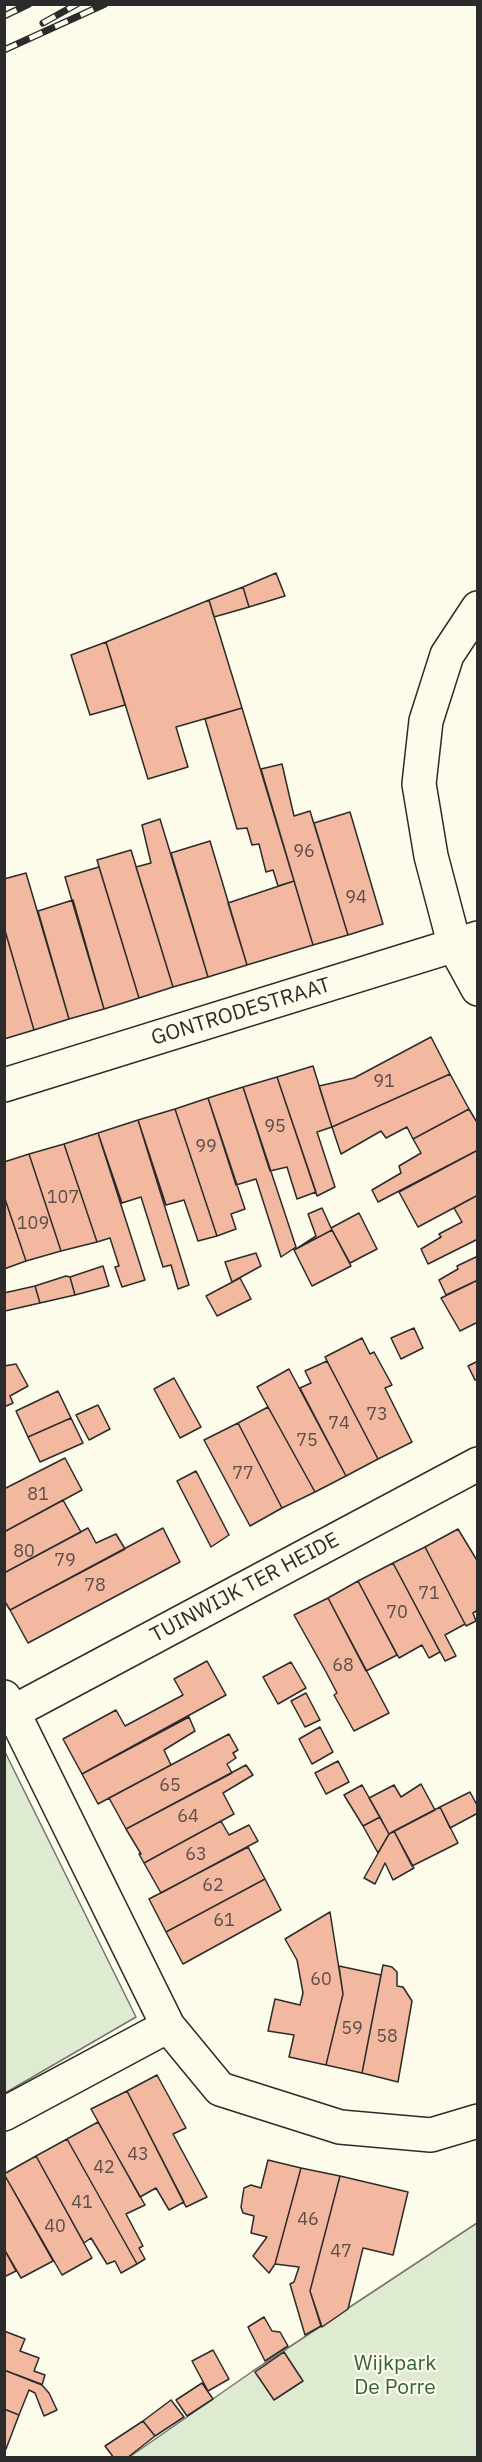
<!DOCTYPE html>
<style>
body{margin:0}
#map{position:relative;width:482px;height:2462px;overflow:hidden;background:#fdfbea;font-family:"IBM Plex Sans",sans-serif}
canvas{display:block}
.frame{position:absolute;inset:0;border:6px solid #2b2b2b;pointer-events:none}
</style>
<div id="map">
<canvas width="482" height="2462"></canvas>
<div class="frame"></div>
</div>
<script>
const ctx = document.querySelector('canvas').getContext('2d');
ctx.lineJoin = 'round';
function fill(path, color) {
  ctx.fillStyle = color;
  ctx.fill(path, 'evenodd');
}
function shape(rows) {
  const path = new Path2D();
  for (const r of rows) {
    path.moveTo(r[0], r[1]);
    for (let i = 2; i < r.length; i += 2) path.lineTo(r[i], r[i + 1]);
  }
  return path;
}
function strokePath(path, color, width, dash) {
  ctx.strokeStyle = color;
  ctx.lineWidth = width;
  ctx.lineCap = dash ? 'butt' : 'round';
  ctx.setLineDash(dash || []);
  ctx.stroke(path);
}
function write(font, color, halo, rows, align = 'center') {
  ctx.font = font + ' "IBM Plex Sans",sans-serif';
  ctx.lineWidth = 4.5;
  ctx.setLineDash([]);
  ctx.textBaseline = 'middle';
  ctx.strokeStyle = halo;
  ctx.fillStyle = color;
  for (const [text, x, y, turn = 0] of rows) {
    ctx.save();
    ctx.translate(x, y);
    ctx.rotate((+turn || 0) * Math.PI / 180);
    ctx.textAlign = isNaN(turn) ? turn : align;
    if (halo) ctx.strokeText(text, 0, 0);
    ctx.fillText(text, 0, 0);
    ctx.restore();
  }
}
const green = shape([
 [5,1752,136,2017,5,2093,4,2093,5,1752],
 [477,2223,477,2457,128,2458,253,2371,477,2223]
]);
const building = shape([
 [276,573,285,596,249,607,243,587,276,573],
 [243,587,249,607,214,617,209,600,243,587],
 [209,600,242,708,176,727,188,767,148,779,106,642,209,600],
 [106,642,125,705,90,715,71,655,106,642],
 [242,708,294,881,278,886,273,870,266,872,259,844,252,845,247,828,237,829,205,719,242,708],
 [282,764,294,816,310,811,348,935,313,945,261,769,282,764],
 [350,812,383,924,348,935,314,823,350,812],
 [160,819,208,977,173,987,136,867,151,863,142,825,160,819],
 [210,841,247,965,208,977,171,853,210,841],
 [131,850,173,987,139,998,97,860,131,850],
 [99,867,139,998,104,1009,65,877,99,867],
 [26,873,69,1019,34,1030,4,927,4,879,26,873],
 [294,881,313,945,247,965,228,903,294,881],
 [73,900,104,1009,69,1019,38,911,73,900],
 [4,927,34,1030,4,1039,4,927],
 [431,1037,450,1074,332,1127,319,1086,354,1078,431,1037],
 [313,1066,332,1127,317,1132,335,1187,317,1196,277,1077,313,1066],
 [450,1074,469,1109,413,1139,407,1127,386,1138,381,1131,341,1154,332,1127,450,1074],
 [277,1077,316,1192,297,1199,287,1167,270,1171,243,1087,277,1077],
 [243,1087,296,1247,281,1257,256,1179,236,1185,208,1098,243,1087],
 [208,1098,245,1209,231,1214,236,1229,217,1236,175,1109,208,1098],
 [175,1109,217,1236,198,1241,184,1200,166,1205,138,1120,175,1109],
 [469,1109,478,1124,478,1150,378,1202,372,1190,401,1173,399,1166,421,1153,413,1139,469,1109],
 [138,1120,189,1285,178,1289,171,1265,163,1267,141,1197,122,1203,98,1133,138,1120],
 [98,1133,145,1280,122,1287,115,1267,119,1266,110,1238,97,1242,64,1144,98,1133],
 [64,1144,97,1242,61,1251,29,1154,64,1144],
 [478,1150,478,1195,418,1227,399,1192,478,1150],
 [29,1154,61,1251,26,1261,4,1196,4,1162,29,1154],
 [478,1195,478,1239,428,1264,421,1249,441,1237,439,1234,462,1222,454,1208,478,1195],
 [4,1196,26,1261,4,1269,4,1196],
 [322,1208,332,1230,296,1249,316,1236,308,1214,322,1208],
 [359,1213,377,1249,350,1263,331,1228,359,1213],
 [332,1230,351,1266,312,1286,294,1250,332,1230],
 [256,1253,261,1266,232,1282,225,1262,256,1253],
 [478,1256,478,1280,446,1295,439,1280,458,1269,457,1266,478,1256],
 [103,1266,109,1286,75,1295,70,1277,103,1266],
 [66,1276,70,1277,75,1295,40,1303,35,1286,66,1276],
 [240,1278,251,1299,217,1316,206,1296,240,1278],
 [478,1280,478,1322,460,1331,441,1298,478,1280],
 [35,1286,40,1303,5,1311,4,1293,35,1286],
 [414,1328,423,1348,401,1359,391,1338,414,1328],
 [362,1338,370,1354,374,1352,392,1385,385,1388,412,1442,378,1459,325,1357,362,1338],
 [327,1361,378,1459,346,1476,300,1388,311,1383,305,1371,327,1361],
 [478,1361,478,1379,475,1380,468,1366,478,1361],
 [16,1364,28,1386,10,1396,13,1403,4,1407,4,1366,16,1364],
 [289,1369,346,1476,315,1492,257,1387,289,1369],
 [174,1378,201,1427,180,1438,154,1389,174,1378],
 [58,1391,71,1418,28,1437,16,1411,58,1391],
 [98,1405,110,1429,89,1440,76,1415,98,1405],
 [268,1407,315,1492,282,1508,238,1423,268,1407],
 [71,1418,83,1443,40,1462,28,1437,71,1418],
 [238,1423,282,1508,250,1526,204,1440,238,1423],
 [65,1458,82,1490,4,1532,4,1489,65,1458],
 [196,1471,229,1535,211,1547,177,1481,196,1471],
 [63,1500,81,1532,4,1573,4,1532,63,1500],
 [88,1528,96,1543,116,1534,125,1549,10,1610,4,1600,4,1573,88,1528],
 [163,1528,180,1562,28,1643,10,1610,163,1528],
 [458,1529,478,1562,478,1610,473,1613,476,1621,466,1626,425,1547,458,1529],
 [425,1547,465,1624,445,1635,456,1656,445,1661,393,1563,425,1547],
 [393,1563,440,1652,429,1658,422,1645,399,1658,358,1581,393,1563],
 [358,1581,397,1655,366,1671,328,1598,358,1581],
 [328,1598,389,1713,354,1731,334,1695,337,1693,326,1672,294,1615,328,1598],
 [207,1661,226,1695,82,1774,63,1739,116,1710,125,1726,183,1695,174,1679,207,1661],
 [291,1662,306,1688,278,1704,263,1677,291,1662],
 [306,1693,320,1720,305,1727,291,1701,306,1693],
 [189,1717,195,1731,164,1750,171,1765,98,1804,82,1774,189,1717],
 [320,1727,333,1752,312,1764,299,1739,320,1727],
 [229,1734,238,1750,233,1753,236,1758,227,1764,232,1773,126,1829,109,1798,229,1734],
 [338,1761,349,1782,326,1794,315,1773,338,1761],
 [246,1765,253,1775,223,1793,234,1814,144,1863,139,1854,141,1854,126,1829,246,1765],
 [421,1784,435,1810,389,1834,369,1798,394,1785,401,1797,421,1784],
 [362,1785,380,1817,363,1826,344,1795,362,1785],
 [470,1792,478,1807,478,1813,450,1828,440,1807,470,1792],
 [440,1807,458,1843,412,1866,394,1831,440,1807],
 [380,1817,389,1834,378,1853,363,1826,380,1817],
 [221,1821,229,1835,249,1825,258,1841,161,1893,144,1863,221,1821],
 [394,1831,414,1868,393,1880,385,1863,375,1884,364,1878,389,1834,394,1831],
 [248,1847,265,1879,166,1932,149,1899,248,1847],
 [265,1879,281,1910,183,1964,166,1932,265,1879],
 [330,1912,343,1994,326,2065,289,2057,294,2035,268,2031,275,1999,300,2005,303,1993,297,1960,285,1939,330,1912],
 [383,1965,392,1967,397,1972,397,1986,403,1987,412,2001,398,2082,362,2073,383,1965],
 [339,1966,381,1975,362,2073,326,2065,343,1994,339,1966],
 [157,2075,186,2128,173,2134,207,2197,186,2207,127,2091,157,2075],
 [127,2091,184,2202,169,2210,156,2188,140,2197,91,2109,127,2091],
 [98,2122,145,2205,126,2214,143,2246,139,2248,145,2259,137,2264,67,2139,98,2122],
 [67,2139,137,2264,121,2273,115,2261,107,2264,91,2238,84,2243,36,2156,67,2139],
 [36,2156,92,2258,62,2275,4,2174,36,2156],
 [268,2160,301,2168,275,2264,269,2273,253,2256,267,2237,251,2233,254,2216,243,2213,241,2207,244,2188,251,2185,261,2188,268,2160],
 [301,2168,340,2176,310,2291,321,2326,305,2335,290,2284,294,2282,299,2267,275,2264,301,2168],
 [4,2174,53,2261,21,2278,4,2249,4,2174],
 [340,2176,408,2192,393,2255,363,2248,348,2309,322,2327,310,2291,340,2176],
 [4,2249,16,2271,4,2277,4,2249],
 [264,2317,272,2331,280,2332,288,2346,265,2361,248,2327,264,2317],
 [4,2331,25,2339,20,2351,39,2358,34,2371,45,2375,42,2385,4,2370,4,2331],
 [213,2350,229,2379,208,2391,192,2361,213,2350],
 [284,2352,303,2381,274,2400,255,2372,284,2352],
 [4,2370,41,2384,49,2393,57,2410,44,2416,35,2393,29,2390,19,2415,4,2409,4,2370],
 [202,2383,213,2399,187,2416,176,2400,202,2383],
 [171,2400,184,2417,155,2436,143,2421,171,2400],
 [4,2409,19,2415,6,2449,4,2448,4,2409],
 [143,2421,155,2436,127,2458,114,2458,105,2446,143,2421]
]);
const minor = shape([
 [478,608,447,655,426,721,419,784,431,856,455,947,478,989],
 [4,1085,478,938],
 [4,1697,13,1712,478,1464],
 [4,1716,13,1712,168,2026],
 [4,2114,168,2026,220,2089,340,2127,431,2135,478,2121]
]);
const rail = shape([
 [4,16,29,4],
 [43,23,77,4],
 [4,50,105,4]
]);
const numberNames = [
 ["96",304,852],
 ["94",356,898],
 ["91",384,1082],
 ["95",275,1127],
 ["99",206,1147],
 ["107",63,1198],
 ["109",33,1224],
 ["73",377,1415],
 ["74",339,1424],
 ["75",307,1441],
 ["77",243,1474],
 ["81",38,1495],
 ["80",24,1552],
 ["79",65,1561],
 ["78",95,1586],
 ["71",429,1594],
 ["70",397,1613],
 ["68",343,1666],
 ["65",170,1786],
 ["64",188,1817],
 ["63",196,1855],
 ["62",213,1886],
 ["61",224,1921],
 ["60",321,1980],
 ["59",352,2029],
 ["58",387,2037],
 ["43",138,2155],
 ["42",104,2168],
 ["41",82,2203],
 ["46",308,2220],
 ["40",55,2227],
 ["47",341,2252]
];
const streetNames = [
 ["GONTRODESTRAAT",241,1012,-17],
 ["TUINWIJK TER HEIDE",245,1588,-28]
];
const parkNames = [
 ["Wijkpark",395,2364],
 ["De Porre",395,2388]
];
fill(green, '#deebd1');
strokePath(green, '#74746e', 1.5);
fill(building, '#f2b8a0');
strokePath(building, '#2b2b2b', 1.5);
strokePath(minor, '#2b2b2b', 36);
strokePath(minor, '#fdfbea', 33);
strokePath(rail, '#2b2b2b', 7);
strokePath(rail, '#fdfbea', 4.5, [14]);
write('18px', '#5d4e48', null, numberNames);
write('21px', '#2b2b2b', '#fdfbea', streetNames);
write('21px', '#34623c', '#fdfbea', parkNames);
</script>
